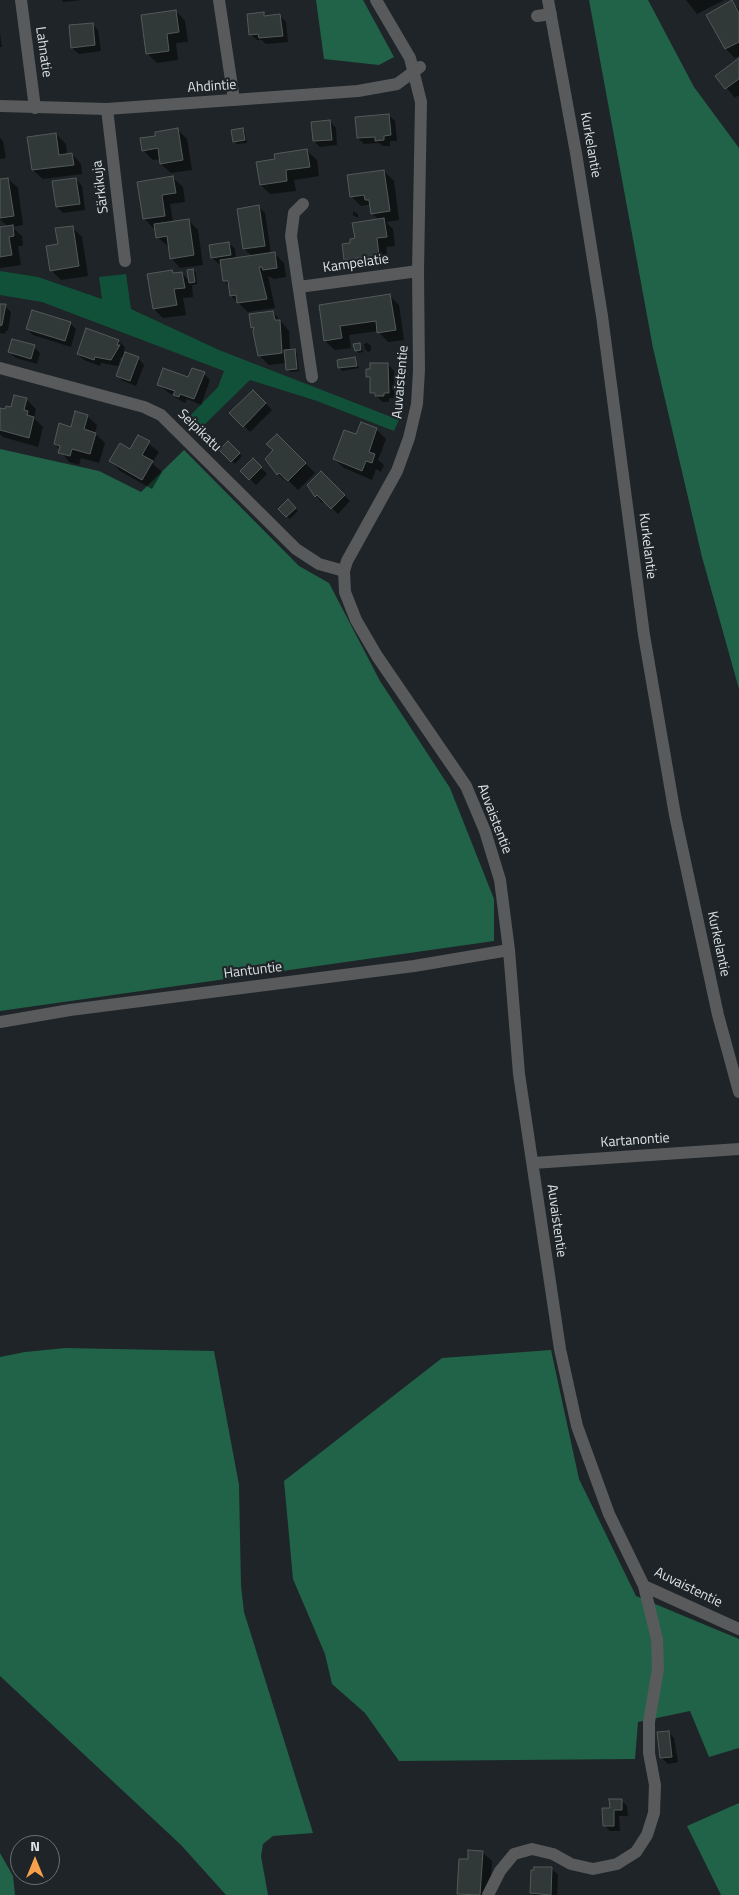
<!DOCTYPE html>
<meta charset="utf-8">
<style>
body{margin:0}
#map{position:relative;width:739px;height:1895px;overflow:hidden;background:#1e2427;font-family:"Titillium Web",sans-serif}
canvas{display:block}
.north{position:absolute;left:10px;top:1835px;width:50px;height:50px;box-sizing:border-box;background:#1e2427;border:1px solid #6b7073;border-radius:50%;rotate:0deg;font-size:14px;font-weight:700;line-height:20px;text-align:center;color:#dee2e4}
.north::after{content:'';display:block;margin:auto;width:18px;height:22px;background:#f8a04b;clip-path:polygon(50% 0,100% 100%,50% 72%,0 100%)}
</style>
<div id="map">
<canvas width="739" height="1895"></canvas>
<div class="north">N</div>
</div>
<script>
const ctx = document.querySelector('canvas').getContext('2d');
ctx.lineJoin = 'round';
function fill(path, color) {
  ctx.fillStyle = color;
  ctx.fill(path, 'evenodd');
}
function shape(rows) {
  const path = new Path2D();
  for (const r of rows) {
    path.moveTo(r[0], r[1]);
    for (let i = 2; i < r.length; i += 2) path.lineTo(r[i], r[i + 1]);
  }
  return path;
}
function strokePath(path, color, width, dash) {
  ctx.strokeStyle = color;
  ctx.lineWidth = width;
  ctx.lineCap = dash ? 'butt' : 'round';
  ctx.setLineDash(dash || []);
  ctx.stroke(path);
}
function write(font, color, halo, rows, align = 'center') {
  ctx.font = font + ' "Titillium Web",sans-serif';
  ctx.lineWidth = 4.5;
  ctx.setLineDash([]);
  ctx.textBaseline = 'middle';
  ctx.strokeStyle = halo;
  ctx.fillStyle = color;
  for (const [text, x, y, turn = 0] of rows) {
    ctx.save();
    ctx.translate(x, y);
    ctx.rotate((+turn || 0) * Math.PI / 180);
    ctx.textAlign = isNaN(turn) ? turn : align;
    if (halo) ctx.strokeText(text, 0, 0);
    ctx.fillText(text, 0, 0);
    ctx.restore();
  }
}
const green = shape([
 [0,271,38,277,102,299,99,277,126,274,131,309,219,350,399,420,394,431,317,401,250,380,196,433,185,421,218,387,224,371,42,302,0,295]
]);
const forest = shape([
 [316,0,363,0,394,57,379,65,324,59],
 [589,0,648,0,694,87,739,148,739,689,702,557,653,348],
 [0,449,99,471,141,492,184,450,299,566,329,583,380,681,450,788,494,899,494,941,0,1011],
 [65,1348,214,1351,239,1485,241,1586,244,1612,313,1833,273,1836,263,1844,261,1856,268,1895,226,1895,181,1845,0,1676,0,1357,25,1352],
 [551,1350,579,1479,636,1596,739,1639,739,1748,709,1757,690,1711,638,1722,635,1759,399,1761,365,1713,332,1684,325,1654,293,1579,284,1481,442,1358],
 [739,1803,739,1895,721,1895,687,1826],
 [0,1853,13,1876,15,1895,0,1895]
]);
const shadow = shape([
 [62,0,83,0,63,2],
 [686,0,724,0,697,14],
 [732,2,739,9,739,56,735,58,726,49],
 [176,11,185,21,188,42,176,43,178,60,157,63,148,54],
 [263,13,267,17,280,16,286,22,288,42,266,44,262,40,257,40,250,34],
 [92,24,98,30,101,51,79,54,72,48],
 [0,33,2,47,0,47],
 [739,59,739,95,735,98,717,76],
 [389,115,395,121,397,141,390,141,390,146,383,146,379,143,364,144,358,138],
 [330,122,336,128,337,145,320,147,314,141],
 [177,129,187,139,192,170,171,173,161,164,161,159,153,160,144,151,157,137],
 [243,130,245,132,247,143,237,144,234,141],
 [56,134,66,144,67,155,72,154,81,164,82,174,43,179,33,170],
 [0,138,3,141,6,158,0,159],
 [307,151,317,160,319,176,294,180,296,191,270,194,261,185,276,160],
 [384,171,394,181,399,220,386,222,393,229,395,246,386,247,388,264,355,269,345,259,351,244,379,220,372,213,371,204,361,206,351,196],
 [173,178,183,187,185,202,170,204,173,222,188,220,198,230,203,265,180,268,171,258,169,247,157,237,156,228,153,228,144,218],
 [8,179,18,188,23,225,12,227,22,236,23,246,18,246,21,265,0,268,0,228,8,227,0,219,0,180],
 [76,179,82,186,85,210,63,213,57,207],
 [259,207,265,213,271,254,275,254,284,263,286,277,274,279,268,276,275,308,248,312,231,296,230,287,224,281,222,264,219,264,212,258,211,246,229,243,235,249,236,259,253,257,244,249],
 [353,211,358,214,358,218,353,215],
 [72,227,82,237,88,276,61,280,51,270,59,245],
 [193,270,196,273,197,284,192,285,193,297,183,298,186,315,163,318,154,309,172,272,174,274,182,273,190,282],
 [390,296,399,305,404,340,388,342,378,331,349,335,351,348,335,350,325,341,320,306],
 [0,305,5,306,11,312,8,331,6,330,5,334,0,333],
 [273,312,289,331,290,350,297,353,299,371,290,372,286,363,269,365,259,355,255,330,252,327],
 [70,323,76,329,71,347,33,335,27,329],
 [118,341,125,347,124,353,138,358,144,365,136,386,123,381,117,375,124,358,121,357,118,366,101,363,100,366,84,360,78,354],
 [368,343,371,346,371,351,368,352,365,349,364,344],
 [359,344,362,347,363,352,358,353,356,350],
 [34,347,40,353,37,364,16,358,9,352],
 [355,358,359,368,342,371,340,368],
 [388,364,394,371,394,398,389,398,389,402,383,402,371,392,371,381,368,377],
 [204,374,210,380,201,405,187,399,185,403,181,401,158,385],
 [253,391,272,410,250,432,231,413],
 [26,399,36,409,34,418,43,427,38,447,3,437,0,434,0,409,6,411],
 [87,416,97,425,95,433,105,443,99,463,81,458,79,465,69,462,55,444],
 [376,429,386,439,378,460,384,465,381,472,376,469,372,480,344,468,334,459,357,436],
 [277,435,315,473,298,490,284,476,283,478,288,483,278,474,266,459,275,450],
 [139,436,159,452,152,463,162,472,152,489,120,471,111,461,131,451],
 [228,443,242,456,235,464,221,450],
 [253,460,267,474,256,485,242,471],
 [321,473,350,501,338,514,324,500,322,503,309,486],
 [288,501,298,511,290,519,280,509],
 [668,1732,674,1738,678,1762,668,1764,662,1758],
 [621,1800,627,1806,628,1816,619,1816,620,1831,610,1831,604,1825,611,1809],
 [482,1852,492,1861,490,1895,460,1895,469,1860],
 [551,1868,558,1875,557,1895,534,1895,531,1892]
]);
const building = shape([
 [732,0,739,13,739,42,725,49,706,15,732,0],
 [176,10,179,32,167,34,169,51,146,54,141,15,176,10],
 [264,12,264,16,280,14,283,36,259,38,258,34,249,35,247,14,264,12],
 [93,23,95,45,71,48,69,25,93,23],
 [739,58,739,79,725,89,715,76,739,58],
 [389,114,391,135,384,136,384,140,375,141,375,137,357,138,355,117,389,114],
 [330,120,332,140,313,141,311,122,330,120],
 [178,128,183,160,160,164,158,148,142,151,140,138,155,136,155,132,178,128],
 [243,128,245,140,233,142,231,130,243,128],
 [56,133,59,155,72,153,74,165,32,170,27,137,56,133],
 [307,149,310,167,286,170,287,181,260,185,256,162,275,159,274,154,307,149],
 [384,170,390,211,371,214,369,200,365,200,364,195,350,197,347,175,384,170],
 [173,176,176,193,162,195,165,216,143,219,137,182,173,176],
 [8,178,14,216,0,218,0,179,8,178],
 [76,178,80,204,56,207,52,181,76,178],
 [259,205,265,246,243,249,237,209,259,205],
 [384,218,387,237,377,238,379,255,344,260,342,244,350,243,350,239,355,238,352,223,384,218],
 [189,219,194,255,170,259,167,236,156,238,154,224,189,219],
 [13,225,14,236,9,237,12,255,0,257,0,227,13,225],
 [73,226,79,266,50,271,46,246,58,244,55,228,73,226],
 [229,242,231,255,211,258,209,245,229,242],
 [275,252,277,268,263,270,262,267,259,267,267,299,237,303,236,295,230,296,228,281,223,281,220,260,275,252],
 [193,269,195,282,189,283,187,270,193,269],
 [172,270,173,273,182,272,185,288,174,289,177,305,153,309,147,274,172,270],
 [390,294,396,330,377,333,376,321,340,326,342,338,324,341,319,305,390,294],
 [0,304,6,304,2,325,0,326,0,304],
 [32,310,71,322,65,341,26,329,32,310],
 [273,311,275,320,280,320,282,353,258,356,253,332,254,327,251,328,249,314,273,311],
 [86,328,119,340,117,345,120,345,111,360,95,357,94,360,77,354,86,328],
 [12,339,35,345,31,359,8,352,12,339],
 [360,343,361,350,355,351,353,344,360,343],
 [295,349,297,369,286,370,284,350,295,349],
 [125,352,139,357,130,381,116,376,125,352],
 [355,357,357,366,338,368,337,360,355,357],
 [370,363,388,363,389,393,384,393,384,396,375,396,375,393,370,393,370,377,366,377,366,369,370,369,370,363],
 [163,368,188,377,192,368,205,372,194,399,180,394,179,397,173,395,175,391,157,385,163,368],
 [253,390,266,403,243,427,229,413,253,390],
 [14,395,27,398,24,410,28,411,27,415,34,417,29,438,0,430,0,408,5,409,6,406,11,407,14,395],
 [75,411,88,415,84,429,96,433,90,454,72,449,70,456,58,453,60,446,54,444,59,423,71,427,75,411],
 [361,422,377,428,369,452,375,454,372,463,366,461,362,471,333,459,344,430,356,434,361,422],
 [277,434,306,463,288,481,279,473,277,475,265,459,273,450,266,444,277,434],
 [138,435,150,441,142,455,153,461,142,480,109,461,120,443,130,449,138,435],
 [228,441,240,453,231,462,219,450,228,441],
 [253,458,262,467,249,480,240,471,253,458],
 [321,471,345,495,331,509,317,495,315,497,307,485,321,471],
 [288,499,296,508,286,517,278,509,288,499],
 [669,1731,672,1757,660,1758,657,1732,669,1731],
 [609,1799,622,1799,622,1810,614,1810,614,1826,603,1826,602,1808,610,1808,609,1799],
 [468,1850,483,1851,480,1895,457,1894,459,1859,468,1859,468,1850],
 [534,1867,552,1867,551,1895,530,1893,531,1870,534,1870,534,1867]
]);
const minor = shape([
 [21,0,35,108],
 [219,0,234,100],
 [376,0,410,58,421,102,418,271,419,370,417,404,409,438,397,471,347,561,344,571,345,592,356,620,377,656,466,786,485,831,500,880,509,950,519,1074,560,1349,577,1426,609,1514,644,1586,657,1639,658,1669,649,1722,649,1753,655,1785,654,1813,647,1835,636,1852,617,1864,593,1869,571,1864,553,1854,532,1849,514,1854,500,1871,488,1895],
 [107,109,125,261],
 [303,204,294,213,291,236,312,377],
 [299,287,418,271],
 [0,368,144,407,161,415,296,549,319,564,344,571],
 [0,1022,70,1010,414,966,509,950],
 [533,1163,739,1149],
 [644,1586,739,1629]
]);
const tertiary = shape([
 [548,0,576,153,602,316,644,635,675,815,718,1015,739,1092],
 [537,16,551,14],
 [0,106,107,109,358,91,397,84,420,67]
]);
const streetNames = [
 ["Lahnatie",43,52,82],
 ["Ahdintie",212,87,-4],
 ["Kurkelantie",590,145,80],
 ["Särkikuja",101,187,-97],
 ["Kampelatie",356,264,-8],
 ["Auvaistentie",401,382,-85],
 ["Seipikatu",199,431,44],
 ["Kurkelantie",647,546,83],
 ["Auvaistentie",494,819,69],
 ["Kurkelantie",718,944,78],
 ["Hantuntie",253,971,-7],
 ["Kartanontie",635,1141,-4],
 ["Auvaistentie",556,1221,82],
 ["Auvaistentie",688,1588,26]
];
fill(green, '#125139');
fill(forest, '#216348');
fill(shadow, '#0007');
fill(building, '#313838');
strokePath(building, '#525a5a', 1);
strokePath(minor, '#585a5c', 12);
strokePath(tertiary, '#585a5c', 12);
write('14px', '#dee2e4', '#1e2427', streetNames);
</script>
